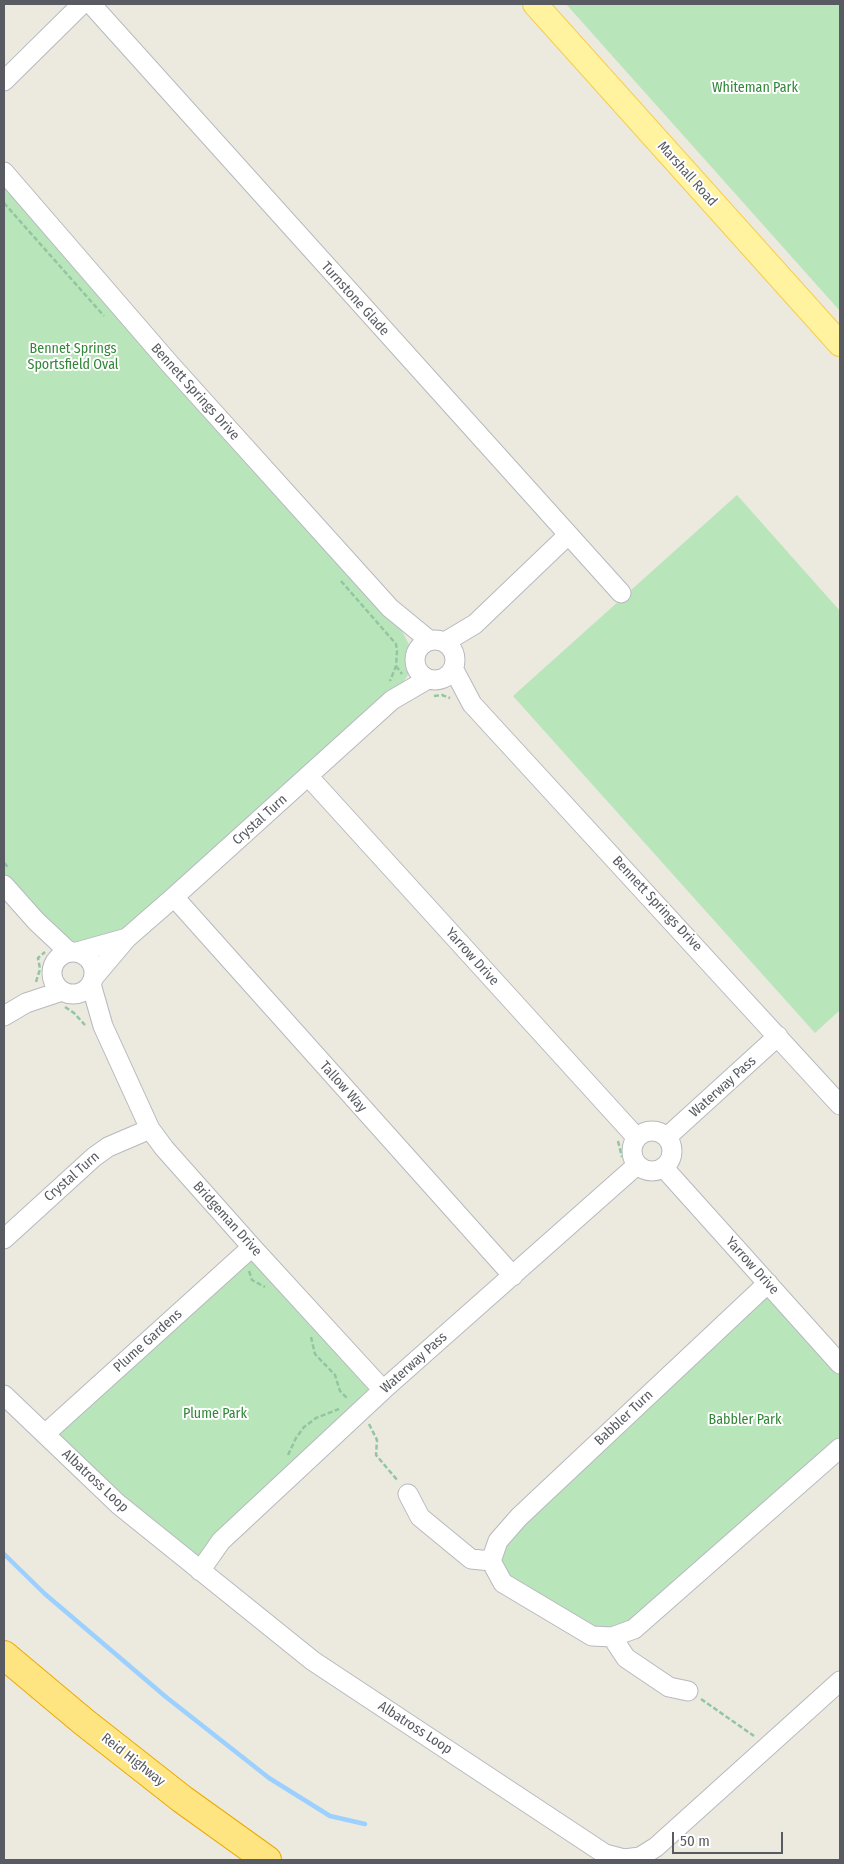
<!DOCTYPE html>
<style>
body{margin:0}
#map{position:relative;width:844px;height:1864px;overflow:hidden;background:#ece9de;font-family:"Fira Sans Condensed",sans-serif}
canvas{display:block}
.frame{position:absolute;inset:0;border:5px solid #585b61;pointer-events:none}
.scale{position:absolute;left:672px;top:1832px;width:111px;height:22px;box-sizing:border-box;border:2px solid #585b61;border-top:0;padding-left:6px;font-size:15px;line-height:18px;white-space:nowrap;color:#585b61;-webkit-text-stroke:4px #fff;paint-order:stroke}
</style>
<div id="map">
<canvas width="844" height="1864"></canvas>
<div class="frame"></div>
<div class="scale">50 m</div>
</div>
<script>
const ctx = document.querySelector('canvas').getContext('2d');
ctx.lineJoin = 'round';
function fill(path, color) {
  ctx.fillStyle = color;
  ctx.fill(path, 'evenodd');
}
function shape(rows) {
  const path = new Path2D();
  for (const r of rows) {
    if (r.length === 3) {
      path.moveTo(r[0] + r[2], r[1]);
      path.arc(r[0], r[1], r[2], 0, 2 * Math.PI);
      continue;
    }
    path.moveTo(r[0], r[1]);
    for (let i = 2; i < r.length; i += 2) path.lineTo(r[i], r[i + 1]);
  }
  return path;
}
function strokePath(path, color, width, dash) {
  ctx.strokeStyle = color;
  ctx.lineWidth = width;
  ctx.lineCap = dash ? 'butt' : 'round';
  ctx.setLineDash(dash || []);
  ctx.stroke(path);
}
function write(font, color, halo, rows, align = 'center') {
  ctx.font = font + ' "Fira Sans Condensed",sans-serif';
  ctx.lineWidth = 4;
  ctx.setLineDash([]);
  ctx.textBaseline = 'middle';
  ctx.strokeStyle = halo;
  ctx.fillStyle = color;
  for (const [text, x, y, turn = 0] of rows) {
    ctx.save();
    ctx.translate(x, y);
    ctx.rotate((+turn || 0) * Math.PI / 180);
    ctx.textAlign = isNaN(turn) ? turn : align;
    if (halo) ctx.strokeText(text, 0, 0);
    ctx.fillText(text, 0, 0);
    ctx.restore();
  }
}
const green = shape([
 [566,4,840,4,840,311],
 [4,172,390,608,415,656,415,664,392,700,127,938,77,952,4,885],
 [737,495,840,611,840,1010,815,1033,513,696],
 [252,1247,383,1390,200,1571,45,1434],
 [768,1283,840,1364,840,1448,612,1637,503,1583,498,1541]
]);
const stream = shape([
 [4,1554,45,1594,166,1697,269,1778,330,1816,365,1824]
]);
const path = shape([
 [4,203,104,316],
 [341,581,396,644,397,651,396,666,390,681],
 [396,666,402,674],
 [434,696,442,695,450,698],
 [4,863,9,868],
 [36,982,40,969,38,958,45,952],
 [65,1007,74,1013,85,1025],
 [618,1141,622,1157],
 [249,1271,252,1280,265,1287],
 [311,1337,315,1354,335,1375,340,1391,348,1399],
 [369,1424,377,1440,376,1455,398,1481],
 [288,1455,296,1438,304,1427,316,1418,339,1409],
 [701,1699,754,1736]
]);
const minor = shape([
 [91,4,621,593],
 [4,81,82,4],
 [4,172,169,363,390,608,429,640],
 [435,660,20],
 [445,642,475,624,568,535],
 [454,670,472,704,840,1105],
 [308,776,637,1138],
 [4,885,36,921,69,952],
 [174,897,513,1276],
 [77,952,127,938],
 [73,973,21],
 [94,977,127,938,174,897,392,700,428,679],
 [91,984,103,1026,150,1129,164,1148,252,1247,383,1390],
 [4,1016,26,1003,62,991],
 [652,1151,20],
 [667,1137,778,1036],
 [664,1168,840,1364],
 [4,1239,94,1157,108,1147,150,1129],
 [768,1283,519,1517,498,1541,491,1561,503,1583,592,1636,612,1637,634,1629,840,1448],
 [4,1395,118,1504,313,1661,605,1854,624,1859,640,1857,656,1847,840,1681],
 [45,1434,252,1247],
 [408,1494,420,1517,471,1559,491,1561],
 [200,1571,221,1541,383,1390,637,1165],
 [612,1637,626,1658,669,1687,688,1691]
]);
const major = shape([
 [535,4,840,344]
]);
const highway = shape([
 [4,1655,84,1722,182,1799,267,1860]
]);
const parkNames = [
 ["Whiteman Park",755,88],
 ["Bennet Springs",73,349],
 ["Sportsfield Oval",73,365],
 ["Plume Park",215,1414],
 ["Babbler Park",745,1420]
];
const streetNames = [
 ["Marshall Road",687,174,48],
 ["Turnstone Glade",355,299,48],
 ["Bennett Springs Drive",195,392,48],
 ["Crystal Turn",260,820,-42],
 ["Bennett Springs Drive",657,904,47],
 ["Yarrow Drive",472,957,48],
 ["Tallow Way",343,1087,48],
 ["Waterway Pass",723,1087,-42],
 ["Crystal Turn",72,1177,-41],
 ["Bridgeman Drive",227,1219,48],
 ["Yarrow Drive",752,1266,48],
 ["Plume Gardens",148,1341,-42],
 ["Waterway Pass",414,1363,-42],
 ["Babbler Turn",624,1418,-43],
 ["Albatross Loop",95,1481,43],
 ["Albatross Loop",415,1728,33],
 ["Reid Highway",133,1760,38]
];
fill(green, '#b9e5ba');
strokePath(stream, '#9bd0ff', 4.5);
strokePath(minor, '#b7b9bf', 21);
strokePath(major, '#f7cd4c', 26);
strokePath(highway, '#eaaa00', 30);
strokePath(path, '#92c6a2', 2.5, [5, 2.5]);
strokePath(minor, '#fff', 19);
strokePath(major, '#fff3a0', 24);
strokePath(highway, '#ffe482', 28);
write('14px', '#318638', '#fff', parkNames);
write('14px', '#585b61', '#fff', streetNames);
</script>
